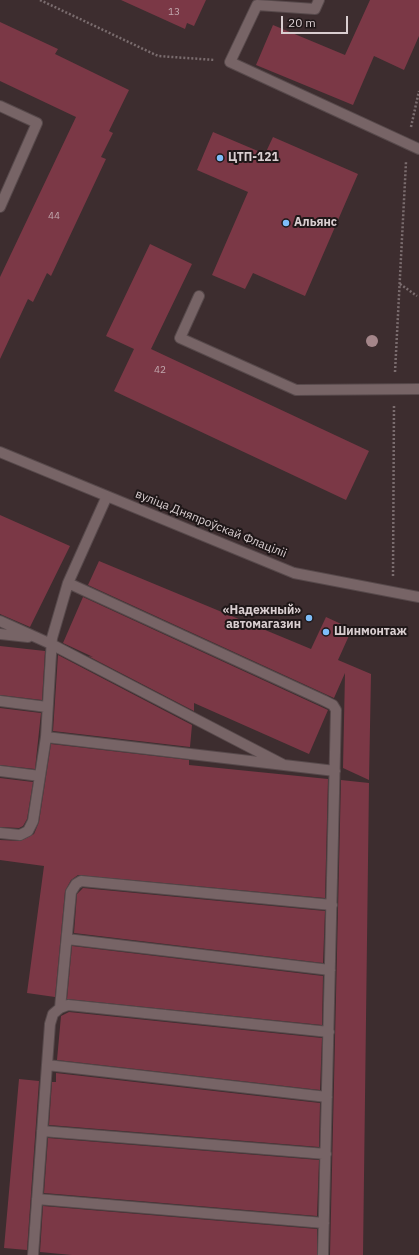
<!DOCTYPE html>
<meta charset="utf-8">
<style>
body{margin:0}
#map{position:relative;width:419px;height:1255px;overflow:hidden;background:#3d2d2f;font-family:"IBM Plex Sans",sans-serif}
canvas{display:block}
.scale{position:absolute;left:281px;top:16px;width:67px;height:18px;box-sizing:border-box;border:2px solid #d9ced0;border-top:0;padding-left:5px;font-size:12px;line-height:14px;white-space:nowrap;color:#d9ced0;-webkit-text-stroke:3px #1f1718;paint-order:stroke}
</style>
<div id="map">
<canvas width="419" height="1255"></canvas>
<div class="scale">20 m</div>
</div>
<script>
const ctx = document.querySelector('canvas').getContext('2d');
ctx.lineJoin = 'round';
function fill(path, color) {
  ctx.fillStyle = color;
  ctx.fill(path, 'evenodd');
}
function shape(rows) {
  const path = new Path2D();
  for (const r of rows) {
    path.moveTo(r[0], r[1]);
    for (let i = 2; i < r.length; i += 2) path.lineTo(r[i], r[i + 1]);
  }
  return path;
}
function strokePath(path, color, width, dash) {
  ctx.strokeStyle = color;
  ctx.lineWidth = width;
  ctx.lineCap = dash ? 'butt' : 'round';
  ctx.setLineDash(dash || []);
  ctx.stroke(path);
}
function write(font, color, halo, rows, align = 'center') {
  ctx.font = font + ' "IBM Plex Sans",sans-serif';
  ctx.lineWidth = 4;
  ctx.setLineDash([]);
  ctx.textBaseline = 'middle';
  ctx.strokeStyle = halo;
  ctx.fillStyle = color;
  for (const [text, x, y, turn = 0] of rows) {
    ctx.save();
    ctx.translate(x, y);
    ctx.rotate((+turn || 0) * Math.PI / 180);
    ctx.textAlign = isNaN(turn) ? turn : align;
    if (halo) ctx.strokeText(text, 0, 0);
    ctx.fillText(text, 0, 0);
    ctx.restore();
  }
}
const building = shape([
 [121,0,206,0,194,26,187,23,185,29],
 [370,0,419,0,419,36,404,70,374,56,353,105,256,65,273,25,345,55],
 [0,22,58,49,55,54,129,90,109,131,113,133,101,157,106,159,51,276,47,273,33,302,28,299,0,359,0,277,76,117,0,81],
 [213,132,265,154,273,137,358,174,305,296,253,273,245,289,212,275,248,192,197,170],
 [150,244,192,264,151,349,369,451,346,500,114,391,134,349,106,336],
 [0,515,70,546,30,627,0,614],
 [99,561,311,649,326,617,352,629,338,660,371,674,369,780,343,768,345,673,334,698,88,585],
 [83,597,328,710,309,754,194,703,194,711,88,656,93,657,63,643],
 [0,646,45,651,42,700,0,695],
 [58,655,192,725,190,747,53,731],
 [0,708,41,713,35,769,0,765],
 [51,744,189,760,189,765,328,779,325,898,78,875,71,880,65,891,55,997,27,993,44,866,0,860,0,840,20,841,34,834,39,822],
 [0,778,33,782,27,819,23,826,19,828,0,827],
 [341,780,369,783,363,1255,330,1255],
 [83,888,325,911,323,963,74,933,77,894],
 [72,946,323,976,322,1025,67,999],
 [69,1012,322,1038,320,1090,57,1060,61,1016],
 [56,1073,320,1103,319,1147,49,1125,52,1082,56,1082],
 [19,1079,39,1081,27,1250,4,1248],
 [48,1138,319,1160,317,1216,44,1193],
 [43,1206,317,1229,317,1255,72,1255,40,1252]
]);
const path = shape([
 [40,0,158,56,215,60],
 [411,127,419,91],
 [400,284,417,296],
 [395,372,406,162],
 [393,576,394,405]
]);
const minor = shape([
 [319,0,315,9,257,5,230,62,419,149],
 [0,106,37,123,0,207],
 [199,296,180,338,296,390,419,389],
 [0,452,294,573,419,597],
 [68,583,325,701,333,705,336,710,323,1255],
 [0,621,51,644,284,765],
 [0,634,28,637],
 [0,701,47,707],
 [46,737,335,771],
 [0,771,40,776],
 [0,833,20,835,28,831,33,821,46,737,52,638,68,583,107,496],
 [67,939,330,970],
 [60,1008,71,892,76,884,81,881,332,905],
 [47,1065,327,1097],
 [42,1131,326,1154],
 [37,1199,324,1223],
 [33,1255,50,1024,53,1014,60,1008,68,1005,329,1032]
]);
const trees = [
 [372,341]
];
const markers = [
 [220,158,4,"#7ebdf9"],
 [286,223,4,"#7ebdf9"],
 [309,618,4,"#7ebdf9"],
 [326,632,4,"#7ebdf9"]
];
const numberNames = [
 ["13",174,12],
 ["44",54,216],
 ["42",160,370]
];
const poiNames = [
 ["ЦТП-121",228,158],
 ["Альянс",294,223],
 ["«Надежный»",301,611,"right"],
 ["автомагазин",301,625,"right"],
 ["Шинмонтаж",334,632]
];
const streetNames = [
 ["вуліца Дняпроўскай Флаціліі",211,524,22]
];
fill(building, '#7b3846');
strokePath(minor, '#57494b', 12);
strokePath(path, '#7a6c6e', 2.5, [2, 2]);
strokePath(minor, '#776466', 10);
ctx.fillStyle = '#a5868a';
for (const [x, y] of trees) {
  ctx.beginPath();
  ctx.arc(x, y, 6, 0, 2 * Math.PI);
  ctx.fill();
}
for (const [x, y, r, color] of markers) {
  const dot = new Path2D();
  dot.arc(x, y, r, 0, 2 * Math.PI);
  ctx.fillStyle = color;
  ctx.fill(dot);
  strokePath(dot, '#1f1718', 1.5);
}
write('10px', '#c2a8ae', null, numberNames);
write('bold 12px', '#d9ced0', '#1f1718', poiNames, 'left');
write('12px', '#d9ced0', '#1f1718', streetNames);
</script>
